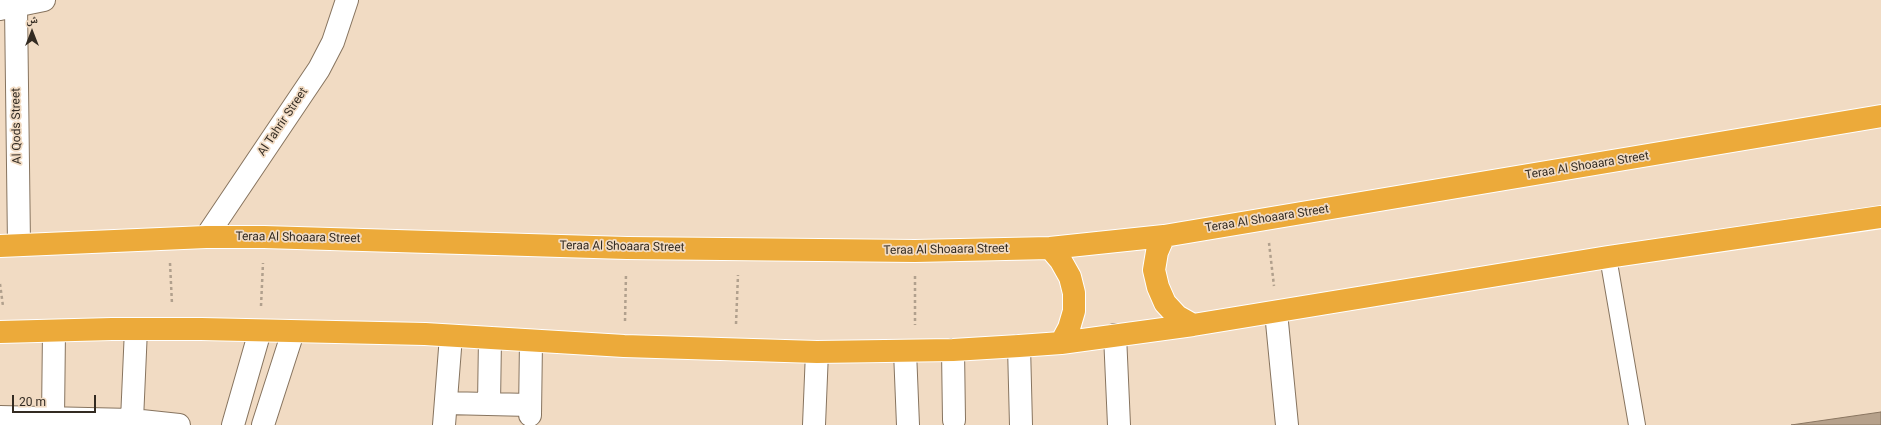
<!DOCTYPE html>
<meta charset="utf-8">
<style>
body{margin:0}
#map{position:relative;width:1881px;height:425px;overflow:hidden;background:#f1dbc3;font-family:Roboto,"Noto Naskh Arabic",sans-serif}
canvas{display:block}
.north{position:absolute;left:12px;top:12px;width:40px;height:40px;-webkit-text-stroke:3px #f1dbc3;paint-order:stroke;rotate:0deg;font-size:11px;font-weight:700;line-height:16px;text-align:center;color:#332b22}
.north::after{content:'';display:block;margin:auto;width:14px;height:18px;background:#332b22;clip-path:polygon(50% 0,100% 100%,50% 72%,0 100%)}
.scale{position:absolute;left:12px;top:395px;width:84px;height:18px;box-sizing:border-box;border:2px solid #332b22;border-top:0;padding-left:5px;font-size:12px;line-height:14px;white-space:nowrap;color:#332b22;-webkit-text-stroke:3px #f1dbc3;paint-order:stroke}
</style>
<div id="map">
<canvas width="1881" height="425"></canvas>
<div class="north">ش</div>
<div class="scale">20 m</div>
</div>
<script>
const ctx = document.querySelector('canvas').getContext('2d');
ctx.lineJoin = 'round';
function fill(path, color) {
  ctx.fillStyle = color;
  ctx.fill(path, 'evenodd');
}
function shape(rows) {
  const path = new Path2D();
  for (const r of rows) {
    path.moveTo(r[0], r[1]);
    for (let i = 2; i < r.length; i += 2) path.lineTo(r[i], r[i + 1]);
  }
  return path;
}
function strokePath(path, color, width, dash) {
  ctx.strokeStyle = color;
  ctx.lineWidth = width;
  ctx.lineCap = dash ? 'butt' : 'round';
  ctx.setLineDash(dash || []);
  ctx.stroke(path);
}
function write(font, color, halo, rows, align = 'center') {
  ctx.font = font + ' Roboto,sans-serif';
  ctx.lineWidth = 3.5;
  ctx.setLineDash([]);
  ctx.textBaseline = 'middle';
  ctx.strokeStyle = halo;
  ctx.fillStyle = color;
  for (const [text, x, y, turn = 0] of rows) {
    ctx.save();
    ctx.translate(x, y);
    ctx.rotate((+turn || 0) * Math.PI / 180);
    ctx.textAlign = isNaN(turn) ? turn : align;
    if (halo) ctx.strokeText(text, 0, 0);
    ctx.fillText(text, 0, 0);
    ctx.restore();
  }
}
const building = shape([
 [1881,412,1881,425,1791,425,1881,412]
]);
const path = shape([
 [1269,243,1274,286],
 [170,263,172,304],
 [915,276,915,325],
 [0,284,3,306],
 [261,306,263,263],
 [625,321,626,274],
 [736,324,738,275]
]);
const service = shape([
 [1608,257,1637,425]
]);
const minor = shape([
 [16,6,19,245],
 [0,9,44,0],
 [206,237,319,69,333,42,347,0],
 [1276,312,1287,425],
 [1115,335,1119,425],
 [1019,346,1021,425],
 [953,350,954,420],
 [905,351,908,425],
 [446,403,530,405],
 [489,404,490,338],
 [530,415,531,341],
 [0,417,132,420,179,425],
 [53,418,54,331],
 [132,420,136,329],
 [233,425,260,331],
 [263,425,293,332],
 [444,425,451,336],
 [814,425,817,352]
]);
const trunk = shape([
 [1164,236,1157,252,1154,270,1158,287,1165,303,1177,316,1193,325],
 [0,246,206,237,264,237,627,248,915,251,1050,248,1164,236,1881,116],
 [1050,248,1061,261,1070,277,1074,293,1074,311,1069,328,1061,343],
 [0,332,112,329,201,329,425,334,624,346,817,352,953,350,1019,346,1061,343,1193,325,1608,257,1881,217]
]);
const streetNames = [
 ["Al Tahrir Street",283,122,-56],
 ["Al Qods Street",17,126,-91],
 ["Teraa Al Shoaara Street",1587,166,-9],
 ["Teraa Al Shoaara Street",1267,219,-9],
 ["Teraa Al Shoaara Street",298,238,1],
 ["Teraa Al Shoaara Street",622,247,1],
 ["Teraa Al Shoaara Street",946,250,-1]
];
fill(building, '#b6a18b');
strokePath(building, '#8a7661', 1);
strokePath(service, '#87745f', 18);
strokePath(minor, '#87745f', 24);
strokePath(trunk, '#fff', 24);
strokePath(path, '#b1a08d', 2.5, [3, 3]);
strokePath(service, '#fff', 16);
strokePath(minor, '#fff', 22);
strokePath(trunk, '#ecaa3a', 22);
write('12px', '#332b22', '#f1dbc3', streetNames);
</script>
